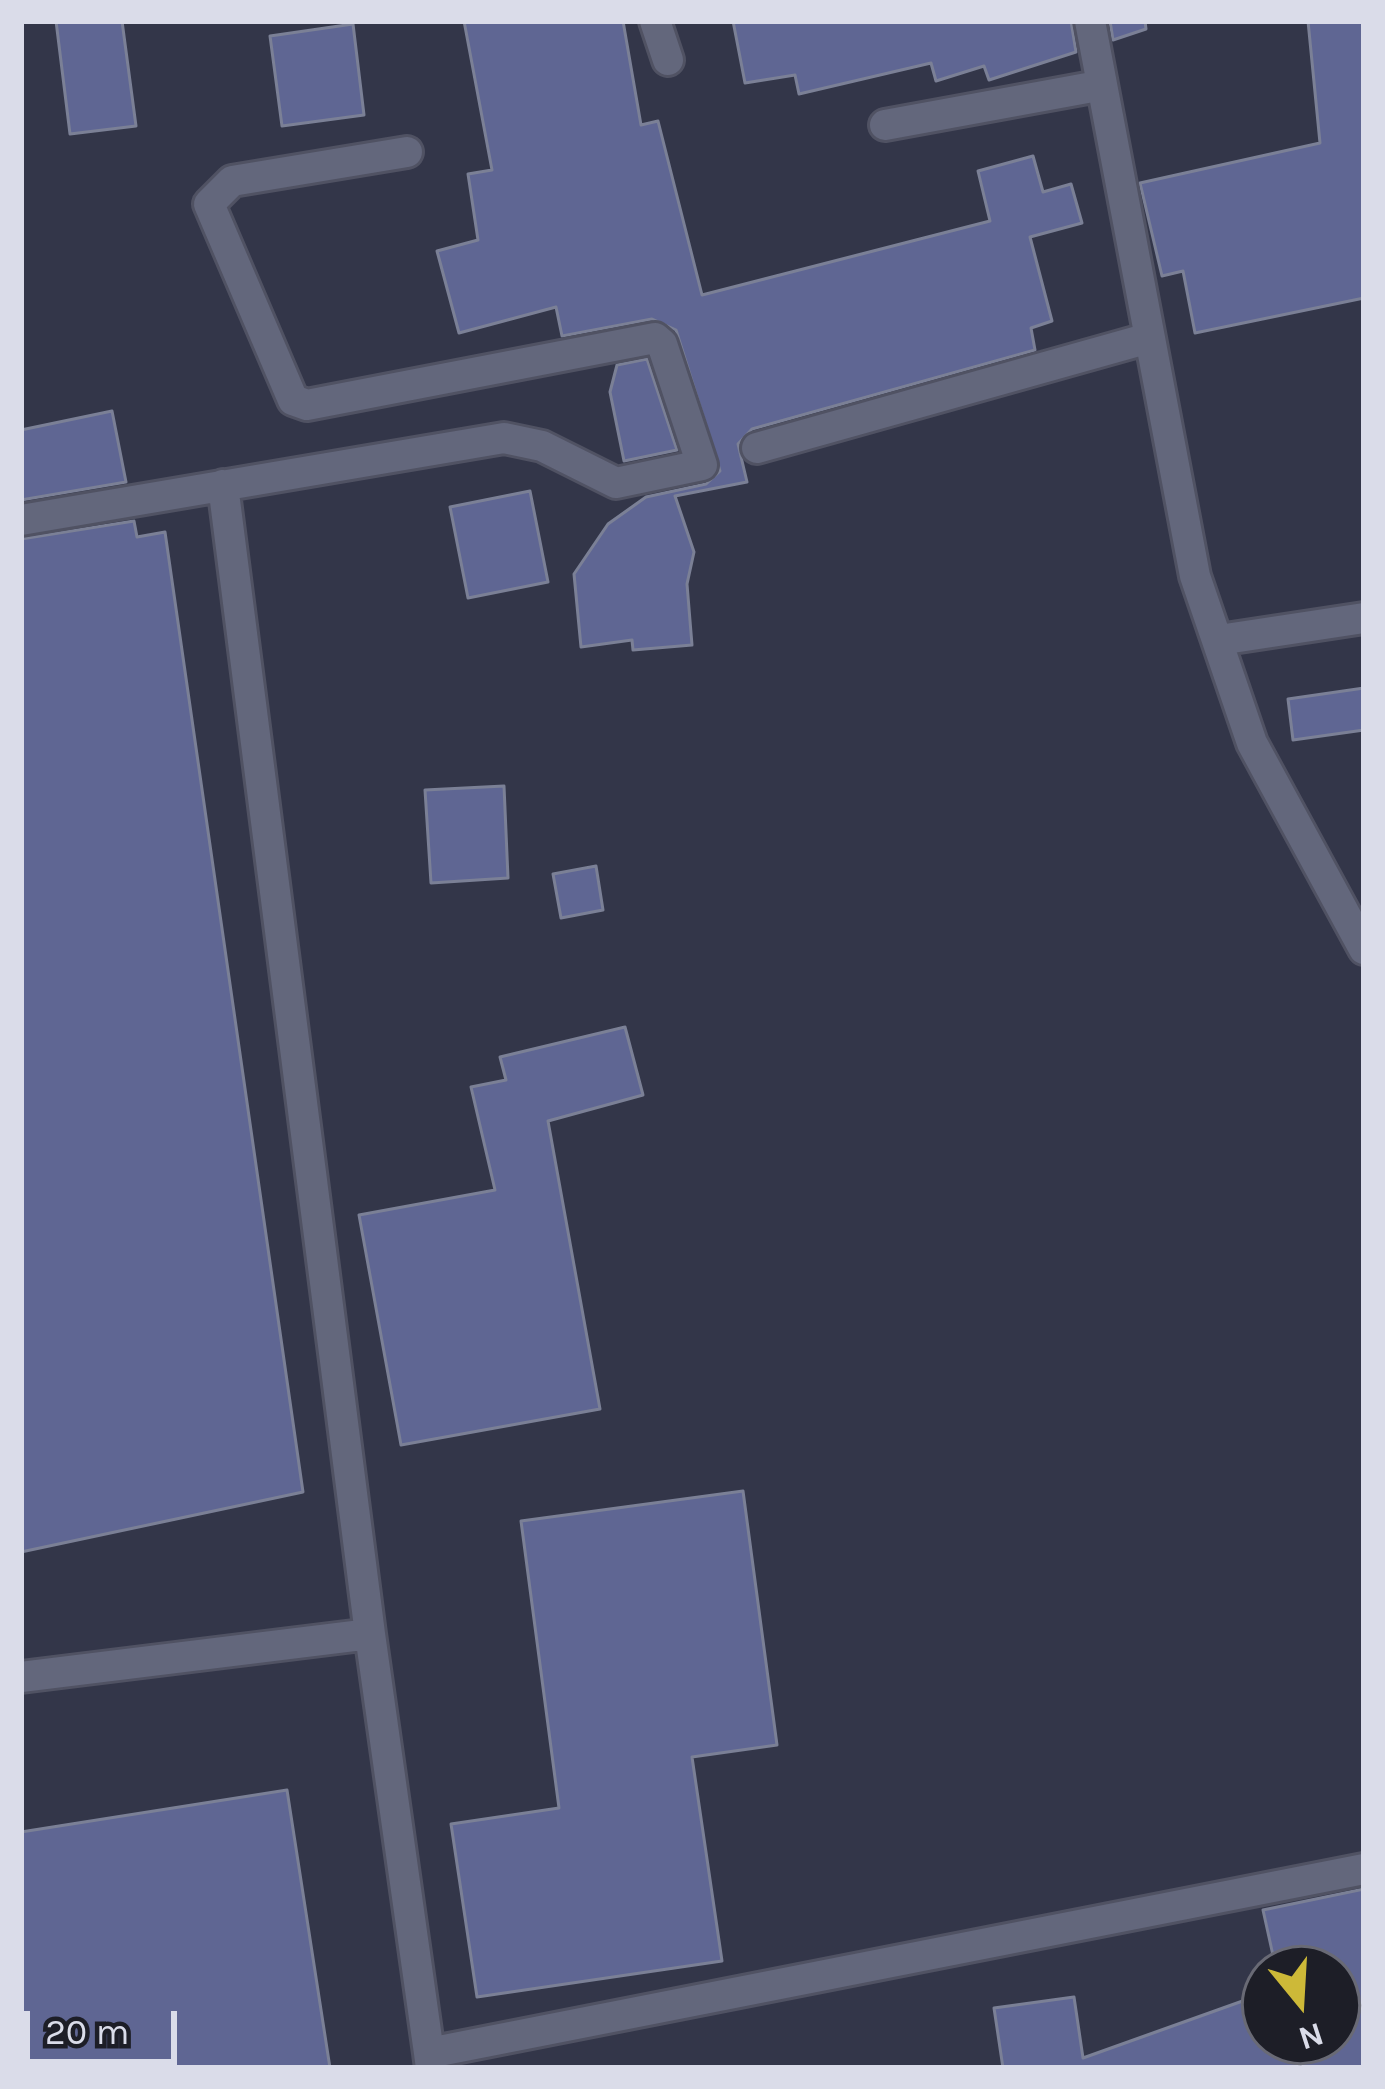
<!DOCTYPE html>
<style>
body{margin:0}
#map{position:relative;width:1385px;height:2089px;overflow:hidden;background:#333649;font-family:Karla,sans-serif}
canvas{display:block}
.frame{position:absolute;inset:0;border:24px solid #dadce9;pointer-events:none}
.north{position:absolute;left:1241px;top:1945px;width:120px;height:120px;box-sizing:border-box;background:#1d1e27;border:3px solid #696a75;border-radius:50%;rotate:162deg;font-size:33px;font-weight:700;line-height:48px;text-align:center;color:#dadce9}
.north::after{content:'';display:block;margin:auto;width:42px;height:54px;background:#cdb938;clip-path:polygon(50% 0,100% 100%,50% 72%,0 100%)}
.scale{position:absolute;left:24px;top:2011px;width:153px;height:54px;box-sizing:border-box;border:6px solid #dadce9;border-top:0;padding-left:15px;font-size:36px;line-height:42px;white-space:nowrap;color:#dadce9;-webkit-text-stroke:9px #1d1e27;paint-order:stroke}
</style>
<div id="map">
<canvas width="1385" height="2089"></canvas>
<div class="frame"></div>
<div class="north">N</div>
<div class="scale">20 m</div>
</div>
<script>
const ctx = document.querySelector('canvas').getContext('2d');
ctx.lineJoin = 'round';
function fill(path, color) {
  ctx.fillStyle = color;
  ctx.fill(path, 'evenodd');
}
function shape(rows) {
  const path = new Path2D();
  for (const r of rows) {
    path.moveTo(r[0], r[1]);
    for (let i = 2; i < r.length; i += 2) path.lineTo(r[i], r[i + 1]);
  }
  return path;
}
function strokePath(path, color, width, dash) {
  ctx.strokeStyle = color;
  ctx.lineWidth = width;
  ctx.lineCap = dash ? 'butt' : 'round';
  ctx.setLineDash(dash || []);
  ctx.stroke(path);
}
const building = shape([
 [56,21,122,21,136,126,70,134,56,21],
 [464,21,623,21,641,125,658,121,702,295,990,221,978,171,1033,156,1043,192,1071,184,1082,223,1030,237,1052,321,1031,328,1035,350,752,429,738,444,747,482,675,496,694,552,687,584,692,645,633,650,632,640,581,647,574,574,608,524,646,497,706,484,720,471,676,330,652,319,562,336,556,307,459,333,437,251,478,240,468,174,492,170,464,21],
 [733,21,1071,21,1076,52,989,80,984,66,936,81,931,63,799,94,795,75,745,83,733,21],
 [1110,21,1145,21,1146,29,1113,40,1110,21],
 [1308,21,1364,21,1364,298,1195,333,1183,271,1162,276,1140,183,1320,143,1308,21],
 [353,24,364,115,282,126,270,36,353,24],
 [647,359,677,450,624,461,610,392,617,365,647,359],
 [112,411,126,482,21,500,21,430,112,411],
 [530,491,548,582,468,598,450,507,530,491],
 [134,521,137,537,165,532,303,1492,21,1552,21,539,134,521],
 [1364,688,1364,730,1293,740,1288,699,1364,688],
 [504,786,508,878,431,883,425,790,504,786],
 [596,866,603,910,561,918,553,874,596,866],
 [625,1027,643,1095,548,1121,600,1409,401,1445,359,1215,495,1190,471,1087,506,1080,500,1057,625,1027],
 [743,1491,777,1745,692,1757,722,1961,477,1997,451,1824,559,1808,521,1521,743,1491],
 [287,1790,330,2068,21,2068,21,1832,287,1790],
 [1364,1889,1364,2068,1003,2068,994,2008,1074,1997,1083,2058,1265,1993,1265,2041,1337,2041,1337,1969,1276,1969,1263,1910,1364,1889]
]);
const minor = shape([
 [655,21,668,60],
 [1090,21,1195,576,1252,743,1364,949],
 [885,125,1098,86],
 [757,448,1149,338],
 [223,485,370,1634,429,2053],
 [21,520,504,438,542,446,616,483,702,465,662,344,655,338,307,405,293,400,209,204,232,181,407,152],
 [1219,640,1364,618],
 [21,1677,370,1634],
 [431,2068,429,2053,1364,1869]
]);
fill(building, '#5f6693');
strokePath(building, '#7b8096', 3);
strokePath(minor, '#505263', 36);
strokePath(minor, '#63677c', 30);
</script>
